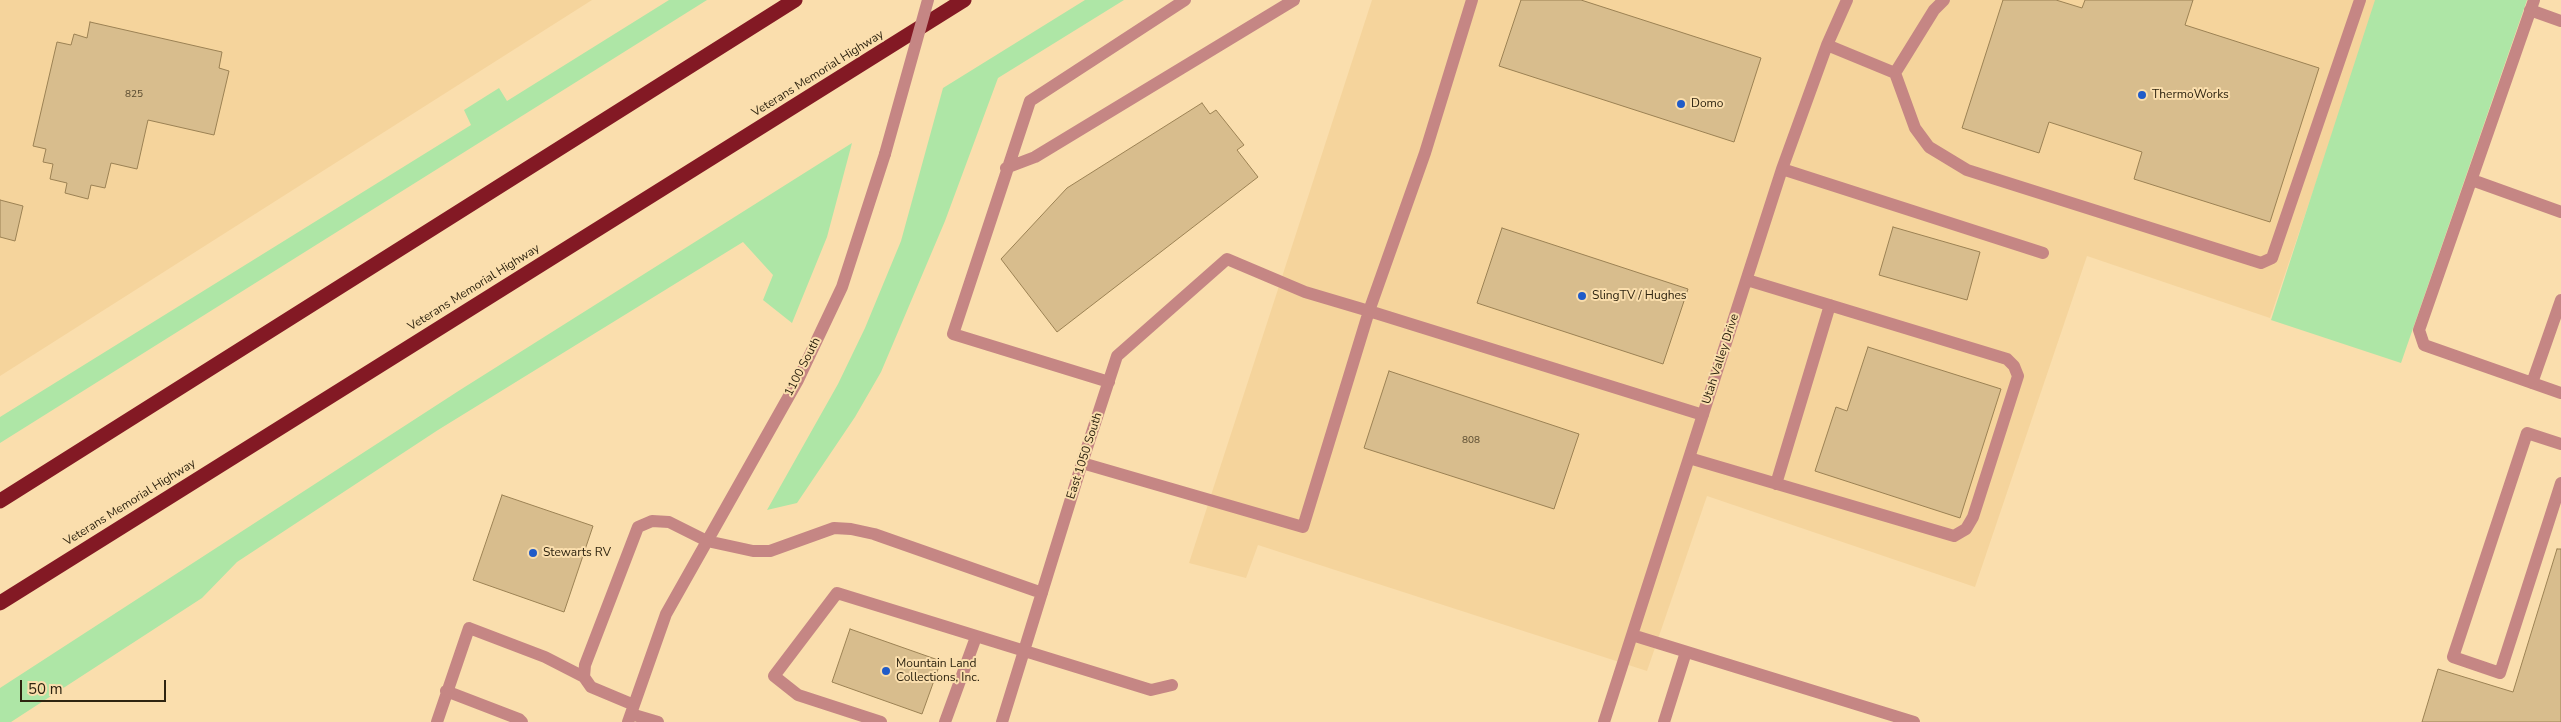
<!DOCTYPE html>
<style>
body{margin:0}
#map{position:relative;width:2561px;height:722px;overflow:hidden;background:#fadead;font-family:"Nunito Sans",sans-serif}
canvas{display:block}
.scale{position:absolute;left:20px;top:680px;width:146px;height:22px;box-sizing:border-box;border:2px solid #2e2410;border-top:0;padding-left:6px;font-size:15px;line-height:18px;white-space:nowrap;color:#2e2410;-webkit-text-stroke:4px #fadead;paint-order:stroke}
</style>
<div id="map">
<canvas width="2561" height="722"></canvas>
<div class="scale">50 m</div>
</div>
<script>
const ctx = document.querySelector('canvas').getContext('2d');
ctx.lineJoin = 'round';
function fill(path, color) {
  ctx.fillStyle = color;
  ctx.fill(path, 'evenodd');
}
function shape(rows) {
  const path = new Path2D();
  for (const r of rows) {
    path.moveTo(r[0], r[1]);
    for (let i = 2; i < r.length; i += 2) path.lineTo(r[i], r[i + 1]);
  }
  return path;
}
function strokePath(path, color, width, dash) {
  ctx.strokeStyle = color;
  ctx.lineWidth = width;
  ctx.lineCap = dash ? 'butt' : 'round';
  ctx.setLineDash(dash || []);
  ctx.stroke(path);
}
function write(font, color, halo, rows, align = 'center') {
  ctx.font = font + ' "Nunito Sans",sans-serif';
  ctx.lineWidth = 4;
  ctx.setLineDash([]);
  ctx.textBaseline = 'middle';
  ctx.strokeStyle = halo;
  ctx.fillStyle = color;
  for (const [text, x, y, turn = 0] of rows) {
    ctx.save();
    ctx.translate(x, y);
    ctx.rotate((+turn || 0) * Math.PI / 180);
    ctx.textAlign = isNaN(turn) ? turn : align;
    if (halo) ctx.strokeText(text, 0, 0);
    ctx.fillText(text, 0, 0);
    ctx.restore();
  }
}
const built = shape([
 [0,0,592,0,0,376],
 [1372,0,2378,0,2270,318,2087,256,1975,587,1707,496,1647,671,1258,545,1246,578,1189,563]
]);
const green = shape([
 [669,0,707,0,0,443,0,417,471,125,464,110,499,88,507,101],
 [1085,0,1124,0,998,78,945,221,881,372,855,417,797,503,767,510,838,384,865,328,901,241,943,88],
 [2375,0,2527,0,2401,363,2271,320],
 [852,143,827,237,792,323,763,300,773,275,743,242,438,430,237,562,202,598,11,722,0,722,0,688,460,390]
]);
const building = shape([
 [1521,0,1581,0,1761,58,1734,142,1499,66,1521,0],
 [2003,0,2056,0,2082,8,2085,0,2193,0,2185,25,2319,68,2270,222,2134,179,2142,152,2049,122,2039,153,1962,128,2003,0],
 [90,22,222,52,219,68,229,71,214,135,148,120,137,169,111,163,105,188,91,185,88,199,65,193,67,183,50,179,53,164,43,162,46,149,33,146,57,42,71,45,74,34,87,38,90,22],
 [1202,103,1210,114,1216,110,1244,145,1237,150,1258,177,1057,332,1001,259,1067,188,1202,103],
 [0,200,23,206,15,241,0,237,0,200],
 [1893,227,1980,252,1967,300,1879,275,1893,227],
 [1502,228,1688,289,1663,364,1477,303,1502,228],
 [1868,347,2001,389,1960,518,1815,471,1836,407,1847,411,1868,347],
 [1389,371,1579,434,1554,509,1364,448,1389,371],
 [502,495,593,526,564,612,473,580,502,495],
 [2557,549,2561,549,2561,722,2422,722,2438,669,2513,692,2557,549],
 [850,629,941,661,922,714,832,682,850,629]
]);
const minor = shape([
 [1472,0,1425,153,1369,311,1703,415],
 [2534,0,2419,330,2424,345,2561,393],
 [2530,10,2561,21],
 [1827,45,1895,73,1915,128,1929,147,1967,170,2261,263,2272,258,2360,0],
 [1895,73,1934,10,1944,0],
 [1006,168,1035,157,1294,0],
 [1782,169,2043,253],
 [2472,180,2561,212],
 [1109,382,953,334,1030,101,1185,0],
 [2532,383,2561,300],
 [2561,444,2527,433,2453,657,2500,673,2561,483],
 [1689,458,1954,536,1966,529,1973,517,2018,376,2014,366,2007,359,1747,280],
 [1776,484,1830,305],
 [1632,635,1914,722],
 [446,691,519,719,522,722],
 [634,705,591,687,584,677,585,665,638,527,652,521,669,522,707,541,753,551,770,551,834,528,851,529,874,534,1042,593],
 [631,714,658,722],
 [437,722,469,628,545,657,584,677],
 [628,722,666,614,798,380,842,287,885,154],
 [881,722,798,695,774,676,837,593,1151,690,1172,685],
 [945,722,976,637],
 [1002,722,1082,463,1117,356,1227,259,1305,292,1369,311,1303,527,1082,463],
 [1604,722,1782,169,1827,45,1847,0],
 [1664,722,1686,652]
]);
const highway = shape([
 [0,501,795,0],
 [0,603,964,0]
]);
const minorBridge = shape([
 [885,154,928,0]
]);
const markers = [
 [2142,95,5,"#205bc8"],
 [1681,104,5,"#205bc8"],
 [1582,296,5,"#205bc8"],
 [533,553,5,"#205bc8"],
 [886,671,5,"#205bc8"]
];
const numberNames = [
 ["825",134,95],
 ["808",1471,441]
];
const streetNames = [
 ["Veterans Memorial Highway",818,74,-32],
 ["Veterans Memorial Highway",474,288,-32],
 ["Utah Valley Drive",1721,359,-72],
 ["1100 South",803,367,-63],
 ["East 1050 South",1085,456,-72],
 ["Veterans Memorial Highway",130,503,-32]
];
const poiNames = [
 ["ThermoWorks",2152,95],
 ["Domo",1691,104],
 ["SlingTV / Hughes",1592,296],
 ["Stewarts RV",543,553],
 ["Mountain Land",896,664],
 ["Collections, Inc.",896,678]
];
fill(built, '#f5d49c');
fill(green, '#aee6a6');
fill(building, '#d8bd8d');
strokePath(building, '#9c8254', 1);
strokePath(minor, '#c58684', 12);
strokePath(highway, '#831924', 15);
strokePath(minorBridge, '#c58684', 12);
for (const [x, y, r, color] of markers) {
  const dot = new Path2D();
  dot.arc(x, y, r, 0, 2 * Math.PI);
  ctx.fillStyle = color;
  ctx.fill(dot);
  strokePath(dot, '#fadead', 2);
}
write('10px', '#584a2f', null, numberNames);
write('12px', '#2e2410', '#fadead', streetNames);
write('12px', '#2e2410', '#fadead', poiNames, 'left');
</script>
